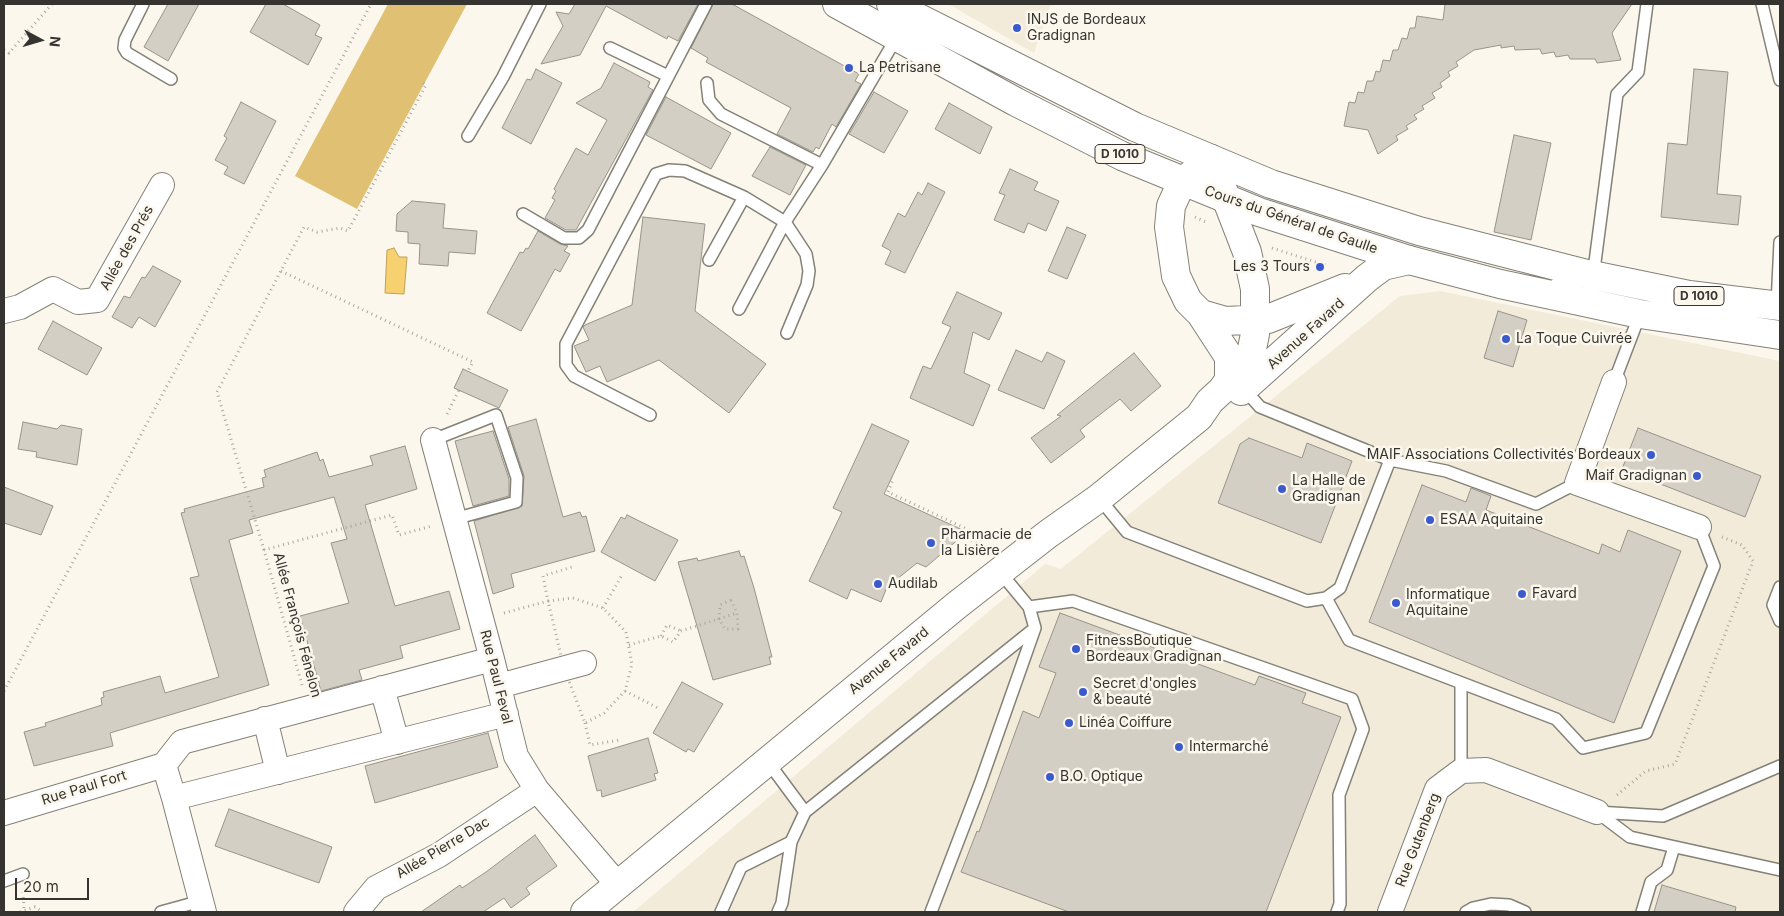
<!DOCTYPE html>
<meta charset="utf-8">
<style>
body{margin:0}
#map{position:relative;width:1784px;height:916px;overflow:hidden;background:#fbf7ec;font-family:Inter,sans-serif}
canvas{display:block}
.frame{position:absolute;inset:0;border:5px solid #353430;pointer-events:none}
.north{position:absolute;left:15px;top:15px;width:50px;height:50px;-webkit-text-stroke:4px #fbf7ec;paint-order:stroke;rotate:96deg;font-size:14px;font-weight:700;line-height:20px;text-align:center;color:#353430}
.north::after{content:'';display:block;margin:auto;width:18px;height:22px;background:#353430;clip-path:polygon(50% 0,100% 100%,50% 72%,0 100%)}
.scale{position:absolute;left:15px;top:878px;width:74px;height:22px;box-sizing:border-box;border:2px solid #353430;border-top:0;padding-left:6px;font-size:15px;line-height:18px;white-space:nowrap;color:#353430;-webkit-text-stroke:4px #fbf7ec;paint-order:stroke}
</style>
<div id="map">
<canvas width="1784" height="916"></canvas>
<div class="frame"></div>
<div class="north">N</div>
<div class="scale">20 m</div>
</div>
<script>
const ctx = document.querySelector('canvas').getContext('2d');
ctx.lineJoin = 'round';
function fill(path, color) {
  ctx.fillStyle = color;
  ctx.fill(path, 'evenodd');
}
function shape(rows) {
  const path = new Path2D();
  for (const r of rows) {
    path.moveTo(r[0], r[1]);
    for (let i = 2; i < r.length; i += 2) path.lineTo(r[i], r[i + 1]);
  }
  return path;
}
function strokePath(path, color, width, dash) {
  ctx.strokeStyle = color;
  ctx.lineWidth = width;
  ctx.lineCap = dash ? 'butt' : 'round';
  ctx.setLineDash(dash || []);
  ctx.stroke(path);
}
function write(font, color, halo, rows, align = 'center') {
  ctx.font = font + ' Inter,sans-serif';
  ctx.lineWidth = 5;
  ctx.setLineDash([]);
  ctx.textBaseline = 'middle';
  ctx.strokeStyle = halo;
  ctx.fillStyle = color;
  for (const [text, x, y, turn = 0] of rows) {
    ctx.save();
    ctx.translate(x, y);
    ctx.rotate((+turn || 0) * Math.PI / 180);
    ctx.textAlign = isNaN(turn) ? turn : align;
    if (halo) ctx.strokeText(text, 0, 0);
    ctx.fillText(text, 0, 0);
    ctx.restore();
  }
}
const built = shape([
 [948,4,1051,4,1034,53],
 [1440,291,1780,361,1780,912,633,912,1045,564,1061,569,1400,296]
]);
const green = shape([
 [388,4,467,4,357,209,295,176]
]);
const water = shape([
 [394,248,399,257,407,257,404,294,385,293,387,250,394,248]
]);
const building = shape([
 [168,4,199,4,168,61,144,47,168,4],
 [266,4,283,4,320,25,315,35,322,38,308,65,250,32,266,4],
 [575,4,698,4,678,41,668,36,667,39,606,6,580,55,541,64,563,26,556,12,569,14,575,4],
 [713,4,732,4,859,74,855,81,861,84,836,127,832,124,819,149,816,147,813,152,777,134,791,108,706,62,708,58,691,48,713,4],
 [1445,4,1632,4,1612,33,1621,60,1597,63,1595,59,1570,59,1568,55,1556,57,1554,52,1542,54,1540,49,1515,50,1514,46,1501,48,1501,45,1474,50,1456,62,1458,66,1448,72,1450,76,1440,83,1442,87,1432,93,1435,98,1422,106,1424,109,1414,115,1417,119,1406,126,1408,129,1396,136,1398,140,1378,154,1368,130,1344,126,1349,102,1355,103,1358,92,1364,93,1367,81,1373,81,1376,71,1380,72,1383,60,1390,61,1393,50,1398,50,1402,38,1407,39,1410,28,1415,28,1417,16,1443,20,1445,4],
 [614,63,650,82,648,87,653,90,576,230,566,230,545,218,555,200,552,198,556,191,554,189,576,148,588,155,607,120,576,103,601,88,614,63],
 [536,69,562,83,531,144,502,128,527,79,531,80,536,69],
 [1694,69,1728,72,1717,194,1741,196,1738,225,1661,217,1668,143,1687,145,1694,69],
 [874,92,908,111,884,153,849,134,874,92],
 [666,97,731,133,711,169,646,135,666,97],
 [241,102,276,121,244,184,224,174,228,167,215,160,227,138,224,136,241,102],
 [949,103,992,127,980,154,935,129,949,103],
 [1514,135,1551,143,1531,240,1494,232,1514,135],
 [770,147,806,165,790,195,752,176,770,147],
 [1010,169,1038,182,1034,190,1059,201,1046,231,1028,223,1024,233,994,220,1005,195,999,193,1010,169],
 [928,183,945,192,905,273,885,264,891,251,882,246,898,213,905,217,918,192,922,195,928,183],
 [412,201,445,204,443,228,477,231,475,254,449,252,448,266,419,264,420,244,408,243,408,232,396,231,397,214,412,201],
 [643,217,705,224,695,311,766,364,729,413,659,360,607,382,600,366,586,372,574,346,589,340,583,327,585,325,632,305,643,217],
 [1067,227,1086,235,1067,279,1048,271,1067,227],
 [538,231,560,244,568,246,564,251,570,254,560,272,555,269,521,331,487,313,520,252,523,253,526,248,528,249,538,231],
 [153,266,181,281,155,327,139,317,132,328,112,317,124,296,130,298,142,277,145,278,153,266],
 [957,292,1002,313,989,340,973,332,964,373,990,385,973,426,910,398,923,366,931,369,951,327,942,323,957,292],
 [1498,311,1527,320,1513,367,1484,358,1498,311],
 [53,321,102,348,87,375,38,349,53,321],
 [1016,350,1042,362,1047,352,1065,361,1044,409,998,390,1016,350],
 [1134,353,1161,386,1131,411,1120,399,1080,430,1085,437,1051,463,1031,438,1061,416,1057,415,1134,353],
 [463,369,508,390,499,408,454,388,463,369],
 [536,419,563,517,580,512,582,517,586,516,595,551,511,574,514,587,493,594,474,521,522,506,524,476,508,427,536,419],
 [23,422,57,429,61,425,82,429,77,465,36,457,37,452,18,449,23,422],
 [872,424,909,441,884,494,967,532,926,567,917,563,887,587,881,602,851,589,847,599,809,581,842,512,833,508,872,424],
 [1638,428,1761,476,1745,517,1622,469,1638,428],
 [493,431,509,479,509,496,473,506,455,441,493,431],
 [1249,438,1302,458,1307,443,1352,461,1321,543,1218,503,1240,444,1249,438],
 [405,446,417,489,365,505,395,606,449,591,460,629,400,646,403,658,359,670,362,680,321,691,300,616,349,603,331,543,347,539,334,497,249,520,253,533,229,540,269,685,110,733,113,746,34,766,24,732,46,726,45,723,102,705,101,698,104,697,103,692,160,676,165,693,219,677,190,578,199,576,181,513,185,512,184,509,264,487,262,478,266,477,264,470,317,452,320,461,323,459,329,477,373,465,370,456,405,446],
 [1422,485,1466,502,1471,488,1491,496,1486,510,1599,554,1602,544,1620,552,1628,530,1681,551,1614,723,1369,622,1422,485],
 [4,487,53,506,41,535,4,523,4,487],
 [627,515,678,540,655,581,601,552,621,517,625,519,627,515],
 [739,551,741,557,744,556,754,588,772,657,769,657,771,664,713,680,678,562,697,558,698,561,739,551],
 [1060,613,1255,685,1259,676,1306,693,1302,703,1341,717,1266,912,1069,912,961,872,977,831,979,832,1023,711,1039,718,1056,673,1039,667,1060,613],
 [682,682,723,704,694,752,688,749,686,752,653,733,682,682],
 [488,733,498,767,375,803,365,766,488,733],
 [648,738,658,773,654,774,656,780,602,797,601,790,597,791,588,756,648,738],
 [229,809,332,847,319,883,215,846,229,809],
 [535,835,557,866,526,888,530,894,511,908,504,898,483,912,421,912,460,885,462,888,486,872,535,835],
 [1662,885,1736,907,1735,912,1654,912,1662,885]
]);
const path = shape([
 [4,50,9,53,52,4],
 [1195,217,1208,223],
 [1272,248,1328,266],
 [281,271,473,362,468,371],
 [447,414,459,390],
 [891,478,893,479,888,492,971,531,968,539,986,547],
 [264,550,217,392,304,227,317,232,340,228,348,231,426,85,423,83],
 [573,598,603,608,626,632,632,664,625,691,604,713,585,723,564,668,548,601,573,598],
 [731,600,737,613,738,629,725,629,719,619,720,605,731,600],
 [603,608,622,575],
 [504,613,548,601,543,576,572,567],
 [661,636,667,625,681,631],
 [629,645,661,636,673,642,681,631,737,613],
 [302,685,264,550,392,515,399,535,432,526],
 [4,691,371,4],
 [625,691,660,709],
 [585,723,590,745,620,740],
 [1617,795,1646,771,1675,764,1753,561,1742,545,1722,537],
 [23,892,24,909],
 [20,912,35,907,43,912]
]);
const lane = shape([
 [143,4,125,40,124,48,127,53,171,79],
 [1762,4,1780,80],
 [610,48,668,76],
 [707,83,709,100,721,114,822,165],
 [468,136,503,77,540,4],
 [523,214,564,238,579,238,588,230,706,4],
 [709,260,744,197],
 [1556,284,1568,286,1576,284,1587,274,1595,262,1617,94,1638,72,1647,4],
 [1777,305,1780,242],
 [739,309,785,222,822,165,898,35],
 [1614,382,1640,314],
 [650,415,574,376,566,365,566,344,656,174,669,170,685,171,744,197,785,222,806,254,809,271,807,285,787,333],
 [433,440,496,415,517,478,516,502,454,519],
 [1390,460,1446,471,1536,504,1577,483],
 [1099,498,1127,532,1307,601,1326,598,1340,588,1390,460,1260,407,1244,389],
 [1780,587,1773,605,1780,621],
 [1326,598,1349,640,1556,719,1583,748,1646,733,1714,566,1699,527],
 [1029,607,1073,601,1352,699,1363,729,1339,795,1340,904,1337,912],
 [768,762,805,812,791,842,782,903,778,912],
 [1461,771,1461,683],
 [805,812,1035,628],
 [1597,812,1630,837,1780,870],
 [1597,812,1663,816,1780,766],
 [4,881,23,874],
 [161,912,201,901],
 [721,912,741,867,791,842],
 [931,912,980,784,1035,628,1029,607,1000,572],
 [1466,912,1473,908,1491,904,1509,905,1525,912],
 [1642,912,1651,882,1667,870,1674,847]
]);
const street = shape([
 [4,311,20,307,53,289,78,302,97,300,162,185],
 [1614,382,1577,483,1699,527],
 [433,440,492,659,516,756,537,790,618,885],
 [492,659,182,742,164,765,174,798,506,714],
 [499,686,584,663],
 [382,688,397,742],
 [265,719,278,772],
 [174,798,204,912],
 [4,813,164,765],
 [356,912,376,888,439,855,537,790],
 [1390,912,1437,789,1461,771,1486,770,1597,812]
]);
const secondary = shape([
 [1201,314,1225,321,1268,319,1345,288],
 [1241,391,1367,278,1383,266,1409,260],
 [585,912,957,605,1048,534,1099,498,1199,417,1210,401,1222,390,1229,380,1229,357,1201,314,1188,301,1176,276,1169,227,1171,206,1182,182,1211,159,1247,252,1255,289,1255,334,1244,389]
]);
const primary = shape([
 [837,4,1016,102,1122,156,1259,212,1409,260,1500,284,1640,314,1780,335],
 [891,4,1135,127,1271,184,1419,231,1587,274,1689,295,1780,306]
]);
const markers = [
 [1017,28,5,"#3b5bcd"],
 [849,68,5,"#3b5bcd"],
 [1320,267,5,"#3b5bcd"],
 [1506,339,5,"#3b5bcd"],
 [1651,455,5,"#3b5bcd"],
 [1697,476,5,"#3b5bcd"],
 [1282,489,5,"#3b5bcd"],
 [1430,520,5,"#3b5bcd"],
 [931,543,5,"#3b5bcd"],
 [878,584,5,"#3b5bcd"],
 [1522,594,5,"#3b5bcd"],
 [1396,603,5,"#3b5bcd"],
 [1076,649,5,"#3b5bcd"],
 [1083,692,5,"#3b5bcd"],
 [1069,723,5,"#3b5bcd"],
 [1179,747,5,"#3b5bcd"],
 [1050,777,5,"#3b5bcd"]
];
const shields = [
 [1120,154,50],
 [1699,296,50]
];
const shieldNames = [
 ["D 1010",1120,154],
 ["D 1010",1699,296]
];
const poiNames = [
 ["INJS de Bordeaux",1027,20],
 ["Gradignan",1027,36],
 ["La Petrisane",859,68],
 ["Les 3 Tours",1310,267,"right"],
 ["La Toque Cuivrée",1516,339],
 ["MAIF Associations Collectivités Bordeaux",1641,455,"right"],
 ["Maif Gradignan",1687,476,"right"],
 ["La Halle de",1292,481],
 ["Gradignan",1292,497],
 ["ESAA Aquitaine",1440,520],
 ["Pharmacie de",941,535],
 ["la Lisière",941,551],
 ["Audilab",888,584],
 ["Favard",1532,594],
 ["Informatique",1406,595],
 ["Aquitaine",1406,611],
 ["FitnessBoutique",1086,641],
 ["Bordeaux Gradignan",1086,657],
 ["Secret d'ongles",1093,684],
 ["& beauté",1093,700],
 ["Linéa Coiffure",1079,723],
 ["Intermarché",1189,747],
 ["B.O. Optique",1060,777]
];
const streetNames = [
 ["Cours du Général de Gaulle",1291,220,19],
 ["Allée des Prés",127,248,-61],
 ["Avenue Favard",1306,334,-42],
 ["Allée François Fénelon",297,625,75],
 ["Avenue Favard",889,661,-39],
 ["Rue Paul Feval",496,677,76],
 ["Rue Paul Fort",84,788,-17],
 ["Rue Gutenberg",1418,840,-69],
 ["Allée Pierre Dac",443,848,-31]
];
fill(built, '#f2ebda');
fill(green, '#e0c073');
fill(water, '#f7d06f');
strokePath(water, '#bda15c', 1);
fill(building, '#d3cfc5');
strokePath(building, '#98948b', 1);
strokePath(lane, '#848177', 14);
strokePath(street, '#848177', 26);
strokePath(secondary, '#848177', 30);
strokePath(primary, '#848177', 30);
strokePath(path, '#aba8a0', 3, [1, 4]);
strokePath(lane, '#fff', 11);
strokePath(street, '#fff', 24);
strokePath(secondary, '#fff', 28);
strokePath(primary, '#fff', 28);
for (const [x, y, r, color] of markers) {
  const dot = new Path2D();
  dot.arc(x, y, r, 0, 2 * Math.PI);
  ctx.fillStyle = color;
  ctx.fill(dot);
  strokePath(dot, '#fbf7ec', 2);
}
for (const [x, y, w] of shields) {
  const box = new Path2D();
  box.roundRect(x - w / 2, y - 9.5, w, 19, 4);
  ctx.fillStyle = '#fbf7ec';
  ctx.fill(box);
  strokePath(box, '#353430', 1);
}
write('bold 12px', '#353430', null, shieldNames);
write('14px', '#353430', '#fbf7ec', poiNames, 'left');
write('14px', '#353430', '#fbf7ec', streetNames);
</script>
